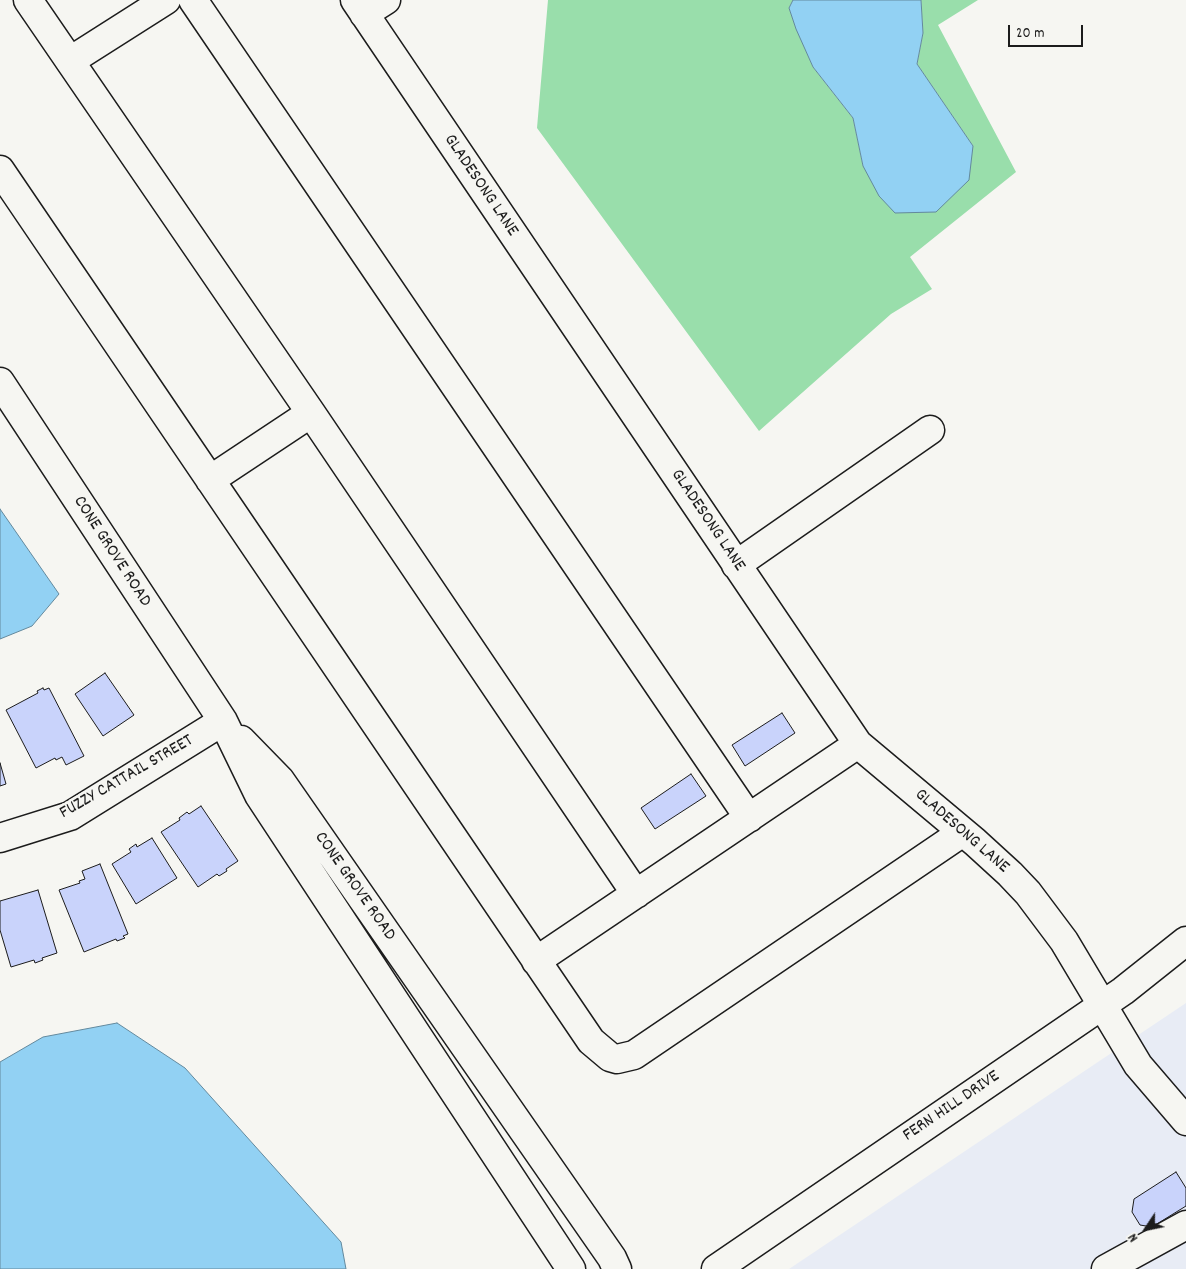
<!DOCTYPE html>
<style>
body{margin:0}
#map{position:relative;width:1186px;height:1269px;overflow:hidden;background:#f6f6f2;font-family:Dekko,sans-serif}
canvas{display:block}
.north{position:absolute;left:1121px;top:1204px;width:50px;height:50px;-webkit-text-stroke:4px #f6f6f2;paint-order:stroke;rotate:236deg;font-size:14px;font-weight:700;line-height:20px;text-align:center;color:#1c1c1c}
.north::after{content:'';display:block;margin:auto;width:18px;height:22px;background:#1c1c1c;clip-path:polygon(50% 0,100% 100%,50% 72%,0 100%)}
.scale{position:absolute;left:1008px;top:25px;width:75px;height:22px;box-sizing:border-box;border:2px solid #1c1c1c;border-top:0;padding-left:6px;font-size:15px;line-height:18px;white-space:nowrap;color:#1c1c1c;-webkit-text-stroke:4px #f6f6f2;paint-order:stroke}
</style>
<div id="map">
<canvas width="1186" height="1269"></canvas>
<div class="north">N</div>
<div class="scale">20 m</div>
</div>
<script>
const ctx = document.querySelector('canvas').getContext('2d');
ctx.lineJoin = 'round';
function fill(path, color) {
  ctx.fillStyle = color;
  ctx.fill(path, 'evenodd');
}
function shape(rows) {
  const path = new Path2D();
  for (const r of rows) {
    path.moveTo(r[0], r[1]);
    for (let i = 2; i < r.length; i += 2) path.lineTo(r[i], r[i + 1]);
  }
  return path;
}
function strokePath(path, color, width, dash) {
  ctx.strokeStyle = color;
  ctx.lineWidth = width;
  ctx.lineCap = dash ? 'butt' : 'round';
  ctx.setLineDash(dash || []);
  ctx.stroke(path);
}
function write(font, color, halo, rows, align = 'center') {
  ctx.font = font + ' Dekko,sans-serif';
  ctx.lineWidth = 5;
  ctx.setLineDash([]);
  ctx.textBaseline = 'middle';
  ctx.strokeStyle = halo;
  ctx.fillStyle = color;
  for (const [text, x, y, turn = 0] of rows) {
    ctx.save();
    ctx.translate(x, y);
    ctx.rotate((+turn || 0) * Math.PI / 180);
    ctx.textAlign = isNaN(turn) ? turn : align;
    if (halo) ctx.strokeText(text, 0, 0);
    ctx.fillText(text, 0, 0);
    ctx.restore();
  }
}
const built = shape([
 [1186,1003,1186,1269,789,1269]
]);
const green = shape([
 [548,0,793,0,789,8,813,67,853,118,863,166,973,146,917,64,923,33,921,0,978,0,938,25,1016,172,910,257,932,289,891,314,759,431,537,128]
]);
const water = shape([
 [793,0,921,0,923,33,917,64,973,146,969,180,936,212,895,213,879,196,863,166,853,118,813,67,796,29,789,8,793,0],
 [0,509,59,594,32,626,0,639,0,509],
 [117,1023,185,1068,341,1242,346,1269,0,1269,0,1062,43,1037,117,1023]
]);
const building = shape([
 [105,673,134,715,103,736,75,694,105,673],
 [43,688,44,690,49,688,84,756,66,765,62,757,56,760,55,758,36,768,6,710,38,693,37,691,43,688],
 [782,713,795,733,745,766,732,745,782,713],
 [0,763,6,784,0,786,0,763],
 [691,774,706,796,655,829,641,808,691,774],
 [201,806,238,861,226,869,227,871,219,876,217,874,198,887,161,832,180,820,179,818,187,812,189,814,201,806],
 [152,838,177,878,136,904,112,864,131,852,129,849,136,844,137,847,152,838],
 [100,864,128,934,123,936,125,938,117,941,116,939,84,952,59,890,80,883,79,881,85,879,82,871,100,864],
 [38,890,57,953,42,958,43,960,35,963,34,960,11,967,0,930,0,901,38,890],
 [1176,1172,1186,1188,1186,1206,1152,1227,1140,1225,1132,1212,1134,1199,1176,1172]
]);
const minor = shape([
 [28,0,311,413,636,894],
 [193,0,749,818],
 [355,0,858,744,975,842,1010,874,1028,893,1064,941,1138,1065,1186,1121],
 [364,14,386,0],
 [70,61,166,0],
 [0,170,591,1041,610,1057,617,1059,634,1055,963,832],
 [0,382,223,721,259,795,571,1269],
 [210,480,311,413],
 [736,565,930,430],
 [241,740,280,780,612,1258,617,1269],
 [0,838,70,816,223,721],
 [536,961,858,744],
 [716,1269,1123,991,1186,941],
 [1106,1269,1186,1225]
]);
const streetNames = [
 ["GLADESONG LANE",480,186,56],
 ["GLADESONG LANE",707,521,56],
 ["CONE GROVE ROAD",111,552,57],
 ["FUZZY CATTAIL STREET",127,778,-30],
 ["GLADESONG LANE",961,832,41],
 ["CONE GROVE ROAD",354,887,55],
 ["FERN HILL DRIVE",952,1107,-34]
];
fill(built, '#e8ecf5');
fill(green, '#99deab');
fill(water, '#92d1f3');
strokePath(water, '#63899d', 1);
fill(building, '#c9d3fb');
strokePath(building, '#1c1c1c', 1);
strokePath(minor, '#1c1c1c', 31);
strokePath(minor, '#f6f6f2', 28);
write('18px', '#1c1c1c', '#f6f6f2', streetNames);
</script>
